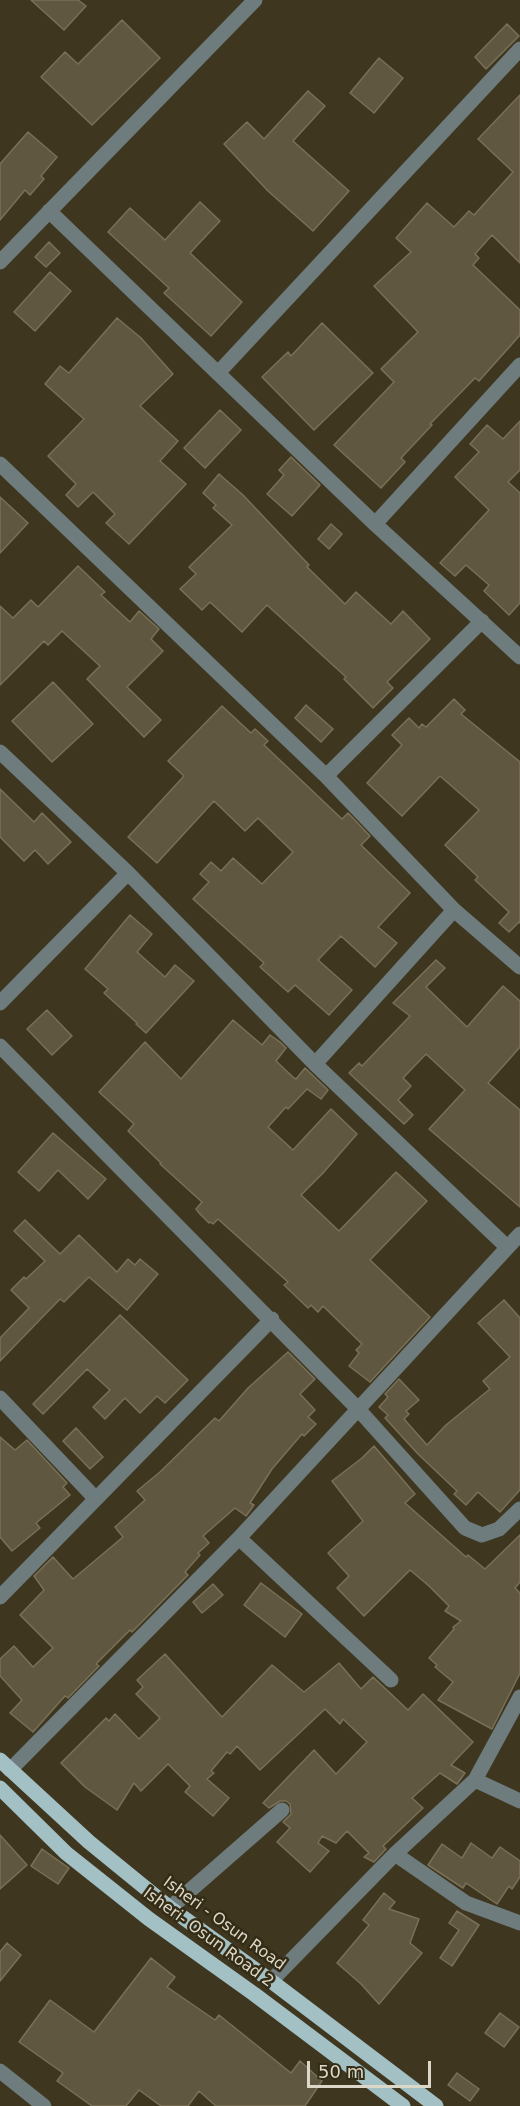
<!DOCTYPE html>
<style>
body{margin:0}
#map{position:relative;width:520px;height:2106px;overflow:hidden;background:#3e361f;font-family:"DejaVu Sans",sans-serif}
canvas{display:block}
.scale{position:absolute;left:307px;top:2061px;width:124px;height:27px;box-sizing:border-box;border:3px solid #dbd7c9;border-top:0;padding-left:8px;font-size:18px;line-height:21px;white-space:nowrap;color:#dbd7c9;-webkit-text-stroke:4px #342c15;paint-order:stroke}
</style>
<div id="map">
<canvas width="520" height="2106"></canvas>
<div class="scale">50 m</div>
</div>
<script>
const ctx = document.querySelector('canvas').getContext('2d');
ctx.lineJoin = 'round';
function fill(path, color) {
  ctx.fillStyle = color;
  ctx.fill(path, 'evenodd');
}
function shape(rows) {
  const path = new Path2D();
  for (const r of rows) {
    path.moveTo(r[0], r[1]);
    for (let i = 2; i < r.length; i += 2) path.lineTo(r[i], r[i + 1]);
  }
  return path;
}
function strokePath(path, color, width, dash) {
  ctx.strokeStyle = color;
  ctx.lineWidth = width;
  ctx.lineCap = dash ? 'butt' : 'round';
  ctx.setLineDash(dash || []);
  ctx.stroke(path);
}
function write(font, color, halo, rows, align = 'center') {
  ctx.font = font + ' "DejaVu Sans",sans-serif';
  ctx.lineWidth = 5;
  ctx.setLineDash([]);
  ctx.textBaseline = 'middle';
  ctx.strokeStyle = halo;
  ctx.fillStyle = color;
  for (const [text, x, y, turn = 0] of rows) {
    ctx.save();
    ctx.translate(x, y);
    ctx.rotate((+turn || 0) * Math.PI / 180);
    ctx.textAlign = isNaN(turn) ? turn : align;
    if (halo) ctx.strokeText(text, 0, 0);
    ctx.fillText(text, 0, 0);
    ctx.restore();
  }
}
const building = shape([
 [31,0,78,0,86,6,64,30,31,0],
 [122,20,160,58,92,125,41,77,65,52,78,64,122,20],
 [507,24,519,36,486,69,475,57,507,24],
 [379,58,403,78,374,113,350,93,379,58],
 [308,91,325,106,293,141,349,191,313,231,268,191,224,144,247,122,264,139,308,91],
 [520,95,520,263,492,235,475,254,479,258,473,265,520,310,520,335,479,381,475,378,430,424,432,425,401,458,405,462,381,488,334,445,394,382,381,369,418,332,374,286,411,252,396,238,427,203,454,227,469,211,474,215,513,172,478,139,520,95],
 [28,132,57,157,41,176,44,179,30,195,25,190,0,220,0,164,28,132],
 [200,202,220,221,190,253,242,302,211,336,164,293,169,288,108,232,130,208,165,240,200,202],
 [49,242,60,253,46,267,35,257,49,242],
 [50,272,71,291,35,331,14,312,50,272],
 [117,318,141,338,173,374,140,406,178,441,160,461,186,484,129,544,106,523,115,514,93,492,78,507,66,495,76,484,48,456,84,419,45,384,60,366,69,373,117,318],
 [322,323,373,373,314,430,262,377,288,352,291,356,322,323],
 [220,410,241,430,205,468,184,448,220,410],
 [520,421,520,470,508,482,520,493,520,603,509,615,484,591,489,585,466,565,455,576,440,563,489,510,455,477,479,452,470,444,487,425,503,439,520,421],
 [291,457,320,485,292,516,267,494,284,475,279,470,291,457],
 [219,474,243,495,309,565,307,567,345,604,356,592,391,624,403,611,430,639,387,682,393,688,373,708,344,679,346,677,267,605,242,632,210,602,202,610,180,589,196,574,189,567,232,525,213,508,216,505,203,493,219,474],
 [0,497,28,523,0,553,0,497],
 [331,524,342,534,329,549,318,539,331,524],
 [78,566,105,592,101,595,130,622,139,611,159,629,151,639,163,651,127,687,161,720,144,737,87,679,100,666,62,631,48,645,44,641,0,685,0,606,13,618,31,600,38,607,78,566],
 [53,682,93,724,52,762,12,721,53,682],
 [454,699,465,710,461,714,520,762,520,923,519,922,509,932,499,923,509,912,475,880,478,877,445,845,479,810,440,776,402,816,367,783,402,745,392,735,409,718,419,728,422,724,426,727,454,699],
 [306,705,333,729,321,742,295,718,306,705],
 [222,706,251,733,255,729,268,741,264,745,342,819,348,813,351,816,370,836,361,845,410,893,378,927,397,943,375,967,341,936,318,960,352,990,329,1015,295,985,288,992,260,967,264,963,193,899,209,882,200,874,211,862,221,871,233,858,262,884,293,852,258,818,245,831,214,801,157,863,128,837,184,776,168,761,222,706],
 [0,789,34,822,42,813,71,842,48,864,35,850,24,861,0,837,0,789],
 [130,915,152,934,137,952,165,977,175,965,194,981,146,1033,136,1024,137,1023,104,993,108,989,85,969,130,915],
 [436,960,445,968,426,987,467,1027,503,986,520,1001,520,1047,488,1083,520,1110,520,1207,429,1129,465,1090,426,1054,403,1078,411,1086,398,1100,413,1115,404,1124,349,1073,359,1063,362,1066,410,1016,393,1003,436,960],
 [47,1010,72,1036,52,1055,27,1029,47,1010],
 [233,1020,262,1045,270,1035,280,1042,286,1048,276,1061,294,1078,296,1079,305,1068,328,1090,321,1099,307,1089,288,1109,286,1107,268,1127,293,1150,331,1109,357,1134,323,1173,301,1195,339,1231,396,1172,427,1201,370,1260,430,1317,370,1382,349,1366,359,1353,356,1350,362,1344,323,1306,318,1312,311,1305,308,1308,284,1285,288,1282,218,1219,213,1224,210,1222,209,1223,199,1213,196,1209,202,1202,160,1164,161,1163,128,1131,134,1124,99,1092,145,1042,181,1079,233,1020],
 [53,1133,106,1179,88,1199,58,1170,39,1191,18,1172,53,1133],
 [25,1220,60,1254,79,1235,117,1272,128,1259,135,1265,140,1259,158,1274,127,1310,89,1277,64,1302,60,1299,0,1361,0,1338,29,1308,11,1290,24,1277,26,1279,45,1261,14,1231,25,1220],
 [504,1300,520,1318,520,1490,500,1512,478,1492,466,1505,454,1494,457,1491,418,1454,385,1418,388,1415,379,1407,388,1397,385,1394,399,1379,419,1400,406,1411,409,1414,404,1419,427,1445,428,1444,446,1425,490,1389,483,1381,510,1357,478,1323,504,1300],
 [120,1315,188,1380,165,1403,157,1396,140,1413,125,1398,105,1419,93,1407,110,1390,87,1369,43,1414,33,1404,120,1315],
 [288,1352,315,1379,300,1394,315,1410,308,1417,316,1424,304,1436,302,1434,272,1469,250,1503,254,1505,246,1516,235,1508,203,1536,209,1543,198,1553,200,1555,185,1572,188,1575,132,1632,130,1630,96,1664,99,1666,68,1698,65,1696,33,1732,10,1713,22,1700,0,1676,0,1659,14,1646,33,1667,53,1648,20,1615,44,1590,34,1576,53,1557,73,1579,123,1537,115,1527,145,1500,137,1491,160,1472,215,1418,219,1421,248,1388,288,1352],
 [76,1428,103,1457,90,1469,63,1441,76,1428],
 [0,1437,15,1450,27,1440,67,1483,63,1487,70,1495,36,1523,40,1528,12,1551,0,1537,0,1437],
 [374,1446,415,1494,405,1503,466,1557,468,1555,485,1569,520,1535,520,1582,515,1588,520,1593,520,1673,492,1729,438,1700,453,1682,435,1667,437,1665,429,1658,454,1629,453,1627,461,1621,445,1611,449,1606,429,1586,410,1570,364,1616,337,1588,349,1576,328,1553,363,1521,332,1481,362,1458,374,1446],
 [261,1583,302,1614,285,1637,244,1605,261,1583],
 [213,1584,223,1595,202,1613,193,1602,213,1584],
 [165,1654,222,1717,272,1665,304,1692,339,1663,361,1689,373,1677,408,1710,423,1694,473,1742,451,1765,465,1773,457,1784,440,1773,412,1798,423,1808,383,1846,386,1849,374,1862,364,1857,369,1853,347,1831,336,1843,322,1836,318,1843,329,1851,310,1872,277,1842,290,1828,283,1822,291,1814,290,1804,286,1801,280,1801,269,1808,263,1803,314,1750,336,1774,367,1742,343,1719,340,1724,325,1709,260,1770,237,1746,230,1754,227,1752,211,1771,214,1773,207,1779,229,1798,213,1816,185,1792,190,1786,168,1764,141,1791,134,1783,117,1810,85,1787,61,1763,106,1718,109,1721,115,1714,139,1739,160,1718,136,1694,143,1687,137,1680,165,1654],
 [0,1835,27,1865,0,1889,0,1835],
 [471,1843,492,1858,500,1847,520,1861,520,1877,512,1889,509,1886,497,1904,466,1883,463,1888,428,1865,442,1844,462,1858,471,1843],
 [42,1849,69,1868,58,1884,31,1866,42,1849],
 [384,1893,395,1902,389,1909,419,1919,410,1943,422,1953,379,2004,361,1984,337,1963,369,1925,363,1920,384,1893],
 [457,1911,479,1925,452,1966,440,1958,459,1930,449,1923,457,1911],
 [7,1943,21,1955,0,1981,0,1952,7,1943],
 [151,1958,175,1977,167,1987,215,2020,219,2015,291,2073,300,2061,322,2081,305,2106,216,2106,199,2091,188,2106,161,2106,139,2090,126,2106,92,2106,57,2081,63,2073,19,2042,50,2000,94,2032,151,1958],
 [500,2013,519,2027,504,2047,485,2033,500,2013],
 [457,2073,479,2089,470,2101,448,2085,457,2073]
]);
const minor = shape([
 [49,211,375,524,520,657],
 [0,262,255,0],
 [218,373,520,49],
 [0,464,326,776,454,910,520,967],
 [375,524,520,365],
 [0,752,128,873,315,1064,507,1247],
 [326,776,482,621],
 [0,1003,128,873],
 [0,1046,358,1409,465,1528,482,1535,499,1529,520,1509],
 [315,1064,454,910],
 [0,1398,95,1498],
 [239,1538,391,1680],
 [0,1597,272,1319],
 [10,1770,239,1538,520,1234],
 [475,1780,520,1801],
 [395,1854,466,1903,520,1923],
 [170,1908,282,1810],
 [271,1981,395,1854,475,1780,520,1697],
 [0,2071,44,2106]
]);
const major = shape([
 [0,1760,89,1842,170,1908,271,1981,436,2106],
 [0,1788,66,1853,149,1919,254,1994,403,2106]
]);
const streetNames = [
 ["Isheri - Osun Road",224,1924,36],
 ["Isheri- Osun Road 2",208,1938,36]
];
fill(building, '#5f573f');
strokePath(building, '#797057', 1.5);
strokePath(minor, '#6e7c7e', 15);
strokePath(major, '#a3c0c5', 15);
write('16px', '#dbd7c9', '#342c15', streetNames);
</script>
